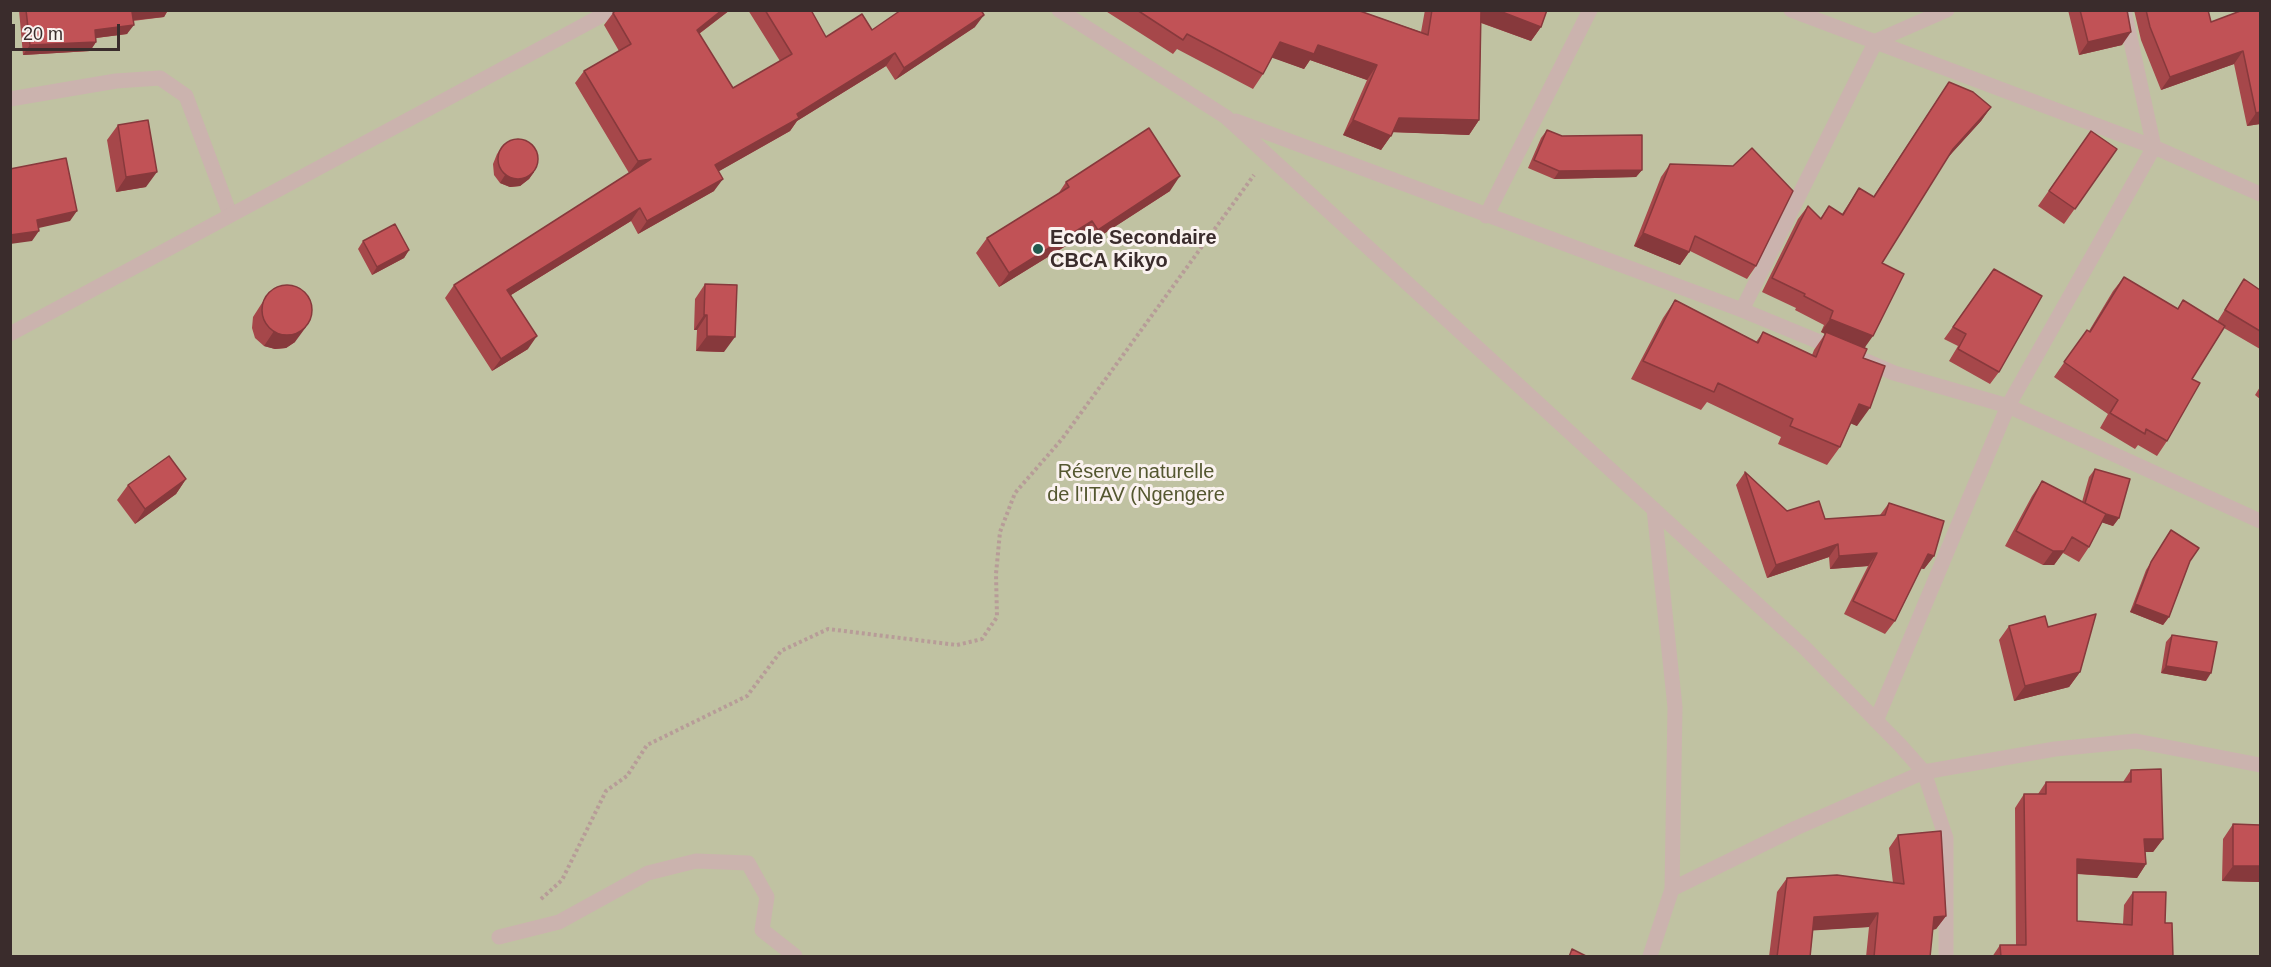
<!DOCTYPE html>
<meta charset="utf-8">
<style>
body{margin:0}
#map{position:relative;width:2271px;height:967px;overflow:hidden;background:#f3e6e2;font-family:Helvetica,sans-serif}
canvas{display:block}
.frame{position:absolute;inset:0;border:12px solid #3a2c2c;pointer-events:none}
.scale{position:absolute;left:12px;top:24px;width:108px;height:27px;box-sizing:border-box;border:3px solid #3a2c2c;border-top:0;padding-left:8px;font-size:18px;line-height:21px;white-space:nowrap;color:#3a2c2c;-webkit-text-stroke:4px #faf2ef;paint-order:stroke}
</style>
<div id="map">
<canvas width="2271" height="967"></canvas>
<div class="frame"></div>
<div class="scale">20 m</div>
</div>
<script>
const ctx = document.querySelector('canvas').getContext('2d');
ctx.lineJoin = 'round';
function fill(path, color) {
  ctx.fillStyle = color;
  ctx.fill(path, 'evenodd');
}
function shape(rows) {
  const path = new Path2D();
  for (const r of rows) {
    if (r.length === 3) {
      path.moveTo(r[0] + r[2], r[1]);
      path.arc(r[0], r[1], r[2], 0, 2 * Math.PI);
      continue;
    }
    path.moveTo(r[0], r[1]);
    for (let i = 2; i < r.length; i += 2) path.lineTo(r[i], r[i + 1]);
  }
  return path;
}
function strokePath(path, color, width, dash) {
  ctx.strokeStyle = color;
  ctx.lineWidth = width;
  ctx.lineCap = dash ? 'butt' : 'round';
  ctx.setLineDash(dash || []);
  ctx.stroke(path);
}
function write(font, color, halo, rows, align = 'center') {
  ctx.font = font + ' Helvetica,sans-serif';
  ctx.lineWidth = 6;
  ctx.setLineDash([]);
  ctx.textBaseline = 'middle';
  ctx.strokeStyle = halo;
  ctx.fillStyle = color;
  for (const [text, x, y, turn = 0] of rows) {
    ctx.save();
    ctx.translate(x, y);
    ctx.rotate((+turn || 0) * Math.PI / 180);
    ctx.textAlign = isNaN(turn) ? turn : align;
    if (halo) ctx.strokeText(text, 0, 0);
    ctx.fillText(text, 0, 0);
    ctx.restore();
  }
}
const green = shape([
 [11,11,2260,11,2260,956,11,956]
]);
const path = shape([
 [541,899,562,880,606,791,627,776,647,745,747,696,781,651,828,629,957,645,982,639,997,617,996,574,1000,532,1015,493,1062,439,1254,175]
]);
const service = shape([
 [10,99,116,81,160,78,186,96,230,214]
]);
const minor = shape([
 [1059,10,1226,117,1805,648,1900,745,1924,772,1946,838,1946,956],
 [1791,10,2154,147,2260,194],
 [1236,121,1742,310,1839,350],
 [1486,216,1590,10],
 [1742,310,1876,41,1947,10],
 [10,334,612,10],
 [1866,361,1894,373,2008,406,2260,521],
 [1876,721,2008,406,2154,147,2124,10],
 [1672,889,1796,828,1924,772,2055,749,2136,741,2260,765],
 [499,937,559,922,648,873,696,861,748,863,767,897,762,930,795,956],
 [1650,956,1672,889,1675,707,1654,509]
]);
const wall = shape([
 [19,10,168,10,164,17,133,21,127,34,96,38,96,42,90,51,23,55],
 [616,10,730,10,699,34,733,88,780,61,748,10,811,10,826,37,872,30,975,27,895,80,886,66,797,121,790,131,719,171,714,191,638,234,631,221,511,295,528,349,492,371,445,298,454,285,629,173,575,83,584,71,619,51,604,25,613,13],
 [1104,10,1357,10,1421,32,1425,10,1547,10,1541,27,1531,41,1481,23,1479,120,1469,135,1393,132,1381,150,1343,135,1367,80,1310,60,1304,69,1272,57,1263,74,1253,89,1177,49,1173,54],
 [2068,10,2127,10,2122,45,2079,55],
 [2134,10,2208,10,2211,22,2260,10,2260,124,2247,126,2234,64,2161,90,2141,40],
 [1949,82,1991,107,1981,121,1946,159,1882,263,1863,358,1857,426,1851,423,1840,447,1827,465,1778,444,1781,437,1707,402,1701,410,1631,379,1663,318,1675,300,1756,342,1763,332,1812,355,1814,350,1825,334,1821,332,1824,325,1795,310,1796,308,1762,292,1798,219,1808,206,1820,219,1829,206,1842,214,1859,188,1873,197],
 [118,125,146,187,116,192,107,140],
 [1547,130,1642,170,1636,177,1554,179,1528,168,1541,138],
 [2091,131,2117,149,2064,224,2038,206],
 [502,147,534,172,529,179,520,186,510,187,500,183,494,175,493,164,497,154],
 [1670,164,1756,266,1747,279,1690,251,1680,265,1634,246,1661,177],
 [1066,182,1170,191,1088,244,1082,236,999,287,976,253,987,238,1058,194],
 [363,241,409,250,404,258,372,275,358,249],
 [1994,269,1999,372,1990,384,1949,361,1958,346,1944,339],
 [2124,277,2177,309,2183,300,2217,322,2244,279,2260,290,2260,349,2224,328,2192,379,2167,441,2157,456,2138,445,2135,449,2100,428,2108,414,2054,377,2087,330,2089,331,2113,291],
 [705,284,724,352,696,351,697,330,694,330,695,299],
 [269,292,295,342,286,348,275,349,264,346,255,338,252,328,253,317],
 [2260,387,2260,399,2255,395],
 [2095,469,2119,518,2113,526,2102,522,2089,547,2079,562,2063,553,2054,565,2043,565,2005,546,2032,496,2042,481,2082,502,2089,477],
 [1745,472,1787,511,1825,519,1880,515,1889,503,1934,556,1924,569,1921,568,1895,621,1885,634,1844,614,1868,566,1830,569,1829,557,1767,578,1736,485],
 [186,479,176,494,135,524,117,500,128,485],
 [2171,530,2190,561,2169,617,2163,625,2130,612,2146,570],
 [2009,626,2048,627,2080,672,2069,687,2014,701,1999,640],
 [2172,635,2206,681,2161,673,2166,642],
 [2131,770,2163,839,2153,852,2145,852,2146,864,2137,878,2077,874,2077,921,2123,924,2124,905,2133,892,2165,923,2173,957,1992,957,2000,945,2016,945,2015,808,2024,794,2038,794,2046,782,2123,782],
 [2260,802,2260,882,2222,881,2223,839,2233,824,2260,825],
 [1898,835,1946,916,1936,929,1932,930,1930,957,1866,957,1869,927,1813,930,1810,957,1769,957,1777,892,1787,878,1893,883,1889,848]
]);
const shadedWall = shape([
 [145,10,168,10,164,17,126,21,132,12],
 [722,10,730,10,688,42,697,30],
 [1477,10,1497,10,1541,27,1531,41,1471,19],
 [984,15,975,27,895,80,904,68],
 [134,25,127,34,88,39,95,30],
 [2131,32,2122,45,2079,55,2088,42],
 [96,42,90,51,23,55,30,45],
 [1280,42,1318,45,1377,65,1367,80,1310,60,1304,69,1270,57],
 [2243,51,2234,64,2161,90,2170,77],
 [895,53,886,66,797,121,790,131,707,178,715,165],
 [1991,107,1981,121,1943,163,1953,149],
 [2260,112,2260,124,2247,126,2256,113],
 [1399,118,1479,120,1469,135,1389,132],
 [1353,120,1391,136,1381,150,1343,135],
 [651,159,629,173,638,161],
 [1642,170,1636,177,1554,179,1559,171],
 [157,172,146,187,116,192,126,177],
 [534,172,529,179,520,186,510,187,500,183,505,175],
 [1180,176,1170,191,1088,244,1098,230],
 [723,179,714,191,638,234,647,221],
 [640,208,631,221,498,303,507,290],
 [77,211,70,221,30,230,37,220],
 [1092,221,1082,236,999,287,1009,273],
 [39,231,32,241,10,244,10,235],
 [1643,233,1689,252,1680,265,1634,246],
 [409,250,404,258,372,275,377,267],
 [704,315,707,315,697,330,694,330],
 [1830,319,1873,336,1863,350,1821,332],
 [306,327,295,342,286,348,275,349,264,346,274,331],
 [537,336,528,349,492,371,501,359],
 [707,336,735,337,724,352,696,351],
 [1859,404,1870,408,1857,426,1847,422],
 [186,479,176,494,135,524,145,509],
 [2084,508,2119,518,2113,526,2079,515],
 [1838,544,1829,557,1767,578,1776,565],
 [2053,551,2064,551,2054,565,2043,565],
 [1877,553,1868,566,1830,569,1839,556],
 [1928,554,1934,556,1924,569,1918,568],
 [2135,604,2169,617,2163,625,2130,612],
 [2166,666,2211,673,2206,681,2161,673],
 [2080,672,2069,687,2014,701,2025,686],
 [2144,839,2163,839,2153,852,2135,852],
 [2077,859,2146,864,2137,878,2068,873],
 [2233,866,2260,866,2260,882,2222,881],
 [1878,913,1869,927,1805,931,1814,917],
 [1946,916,1936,929,1924,931,1934,917]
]);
const building = shape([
 [26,10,145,10,132,12,134,25,95,30,96,42,30,45,26,10],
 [616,10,722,10,697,30,733,88,792,54,765,10,811,10,826,37,862,14,872,30,901,10,981,10,984,15,904,68,895,53,797,114,799,118,715,165,723,179,647,221,640,208,507,290,537,336,501,359,454,285,651,159,638,161,584,71,631,44,613,13,616,10],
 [1137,10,1357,10,1428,35,1432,10,1481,10,1479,120,1399,118,1391,136,1353,120,1377,65,1318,45,1314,54,1280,42,1263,74,1187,34,1183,40,1137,10],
 [1497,10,1547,10,1541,27,1497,10],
 [2080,10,2127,10,2131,32,2088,42,2080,10],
 [2146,10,2208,10,2211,22,2243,10,2260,10,2260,112,2256,113,2243,51,2170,77,2150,27,2146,10],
 [1949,82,1973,92,1991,107,1953,149,1882,263,1904,274,1873,336,1830,319,1833,311,1804,296,1805,294,1772,278,1808,206,1821,219,1829,206,1843,215,1859,188,1874,197,1949,82],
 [148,120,157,172,126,177,118,125,148,120],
 [1149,128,1180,176,1098,230,1092,221,1009,273,987,238,1069,187,1066,182,1149,128],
 [1547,130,1562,136,1642,135,1642,170,1559,171,1534,160,1547,130],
 [2091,131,2117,149,2075,209,2049,191,2091,131],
 [518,159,20],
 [1752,148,1793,191,1756,266,1695,236,1689,252,1643,233,1670,164,1733,166,1752,148],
 [66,158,77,211,37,220,39,231,10,235,10,169,66,158],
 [395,224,409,250,377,267,363,241,395,224],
 [1994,269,2042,296,1999,372,1958,349,1966,334,1953,327,1994,269],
 [2124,277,2178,309,2183,300,2225,326,2192,379,2200,383,2167,441,2146,429,2145,434,2110,413,2118,400,2064,362,2087,330,2090,332,2124,277],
 [2244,279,2260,290,2260,331,2225,310,2244,279],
 [705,284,737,285,735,337,707,336,707,315,704,315,705,284],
 [287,310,25],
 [1675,300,1758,343,1763,332,1816,357,1826,332,1867,349,1863,358,1885,366,1870,408,1859,404,1840,447,1790,426,1793,419,1718,383,1714,392,1643,361,1675,300],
 [169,456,186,479,145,509,128,485,169,456],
 [2095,469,2130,479,2119,518,2106,514,2085,503,2095,469],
 [1745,472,1787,511,1819,501,1825,519,1885,515,1889,503,1944,521,1934,556,1928,554,1895,621,1853,601,1877,553,1839,556,1838,544,1776,565,1745,472],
 [2042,481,2106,514,2089,547,2072,537,2064,551,2053,551,2016,531,2042,481],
 [2171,530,2199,548,2190,561,2169,617,2135,604,2151,562,2171,530],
 [2096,614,2080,672,2025,686,2009,626,2045,616,2048,627,2096,614],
 [2172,635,2217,642,2211,673,2166,666,2172,635],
 [2161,769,2163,839,2144,839,2146,864,2077,859,2077,921,2132,925,2133,892,2166,892,2165,923,2172,923,2173,957,2001,957,2000,945,2026,945,2024,794,2046,794,2046,782,2131,782,2131,770,2161,769],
 [2233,824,2260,825,2260,866,2233,866,2233,824],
 [1941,831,1946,916,1934,917,1930,957,1874,957,1878,913,1814,917,1810,957,1777,957,1787,878,1837,875,1904,884,1898,835,1941,831],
 [1572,949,1588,957,1569,957,1572,949]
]);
const markers = [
 [1038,249,6,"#225a4e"]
];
const poiNames = [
 ["Ecole Secondaire",1050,238],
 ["CBCA Kikyo",1050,261]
];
const parkNames = [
 ["Réserve naturelle",1136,472],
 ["de l'ITAV (Ngengere",1136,495]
];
fill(green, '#c0c2a2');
strokePath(path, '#b79c98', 4, [3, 3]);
strokePath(service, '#cbb3ae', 15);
strokePath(minor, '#cbb3ae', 15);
fill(wall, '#a6474a');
fill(shadedWall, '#87393c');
fill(building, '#c15256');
strokePath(building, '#87393c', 1.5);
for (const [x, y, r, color] of markers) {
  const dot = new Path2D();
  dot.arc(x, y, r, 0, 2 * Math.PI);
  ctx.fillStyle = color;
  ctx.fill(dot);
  strokePath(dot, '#faf2ef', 2);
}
write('bold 20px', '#3a2c2c', '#faf2ef', poiNames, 'left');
write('20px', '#545730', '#faf2ef', parkNames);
</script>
